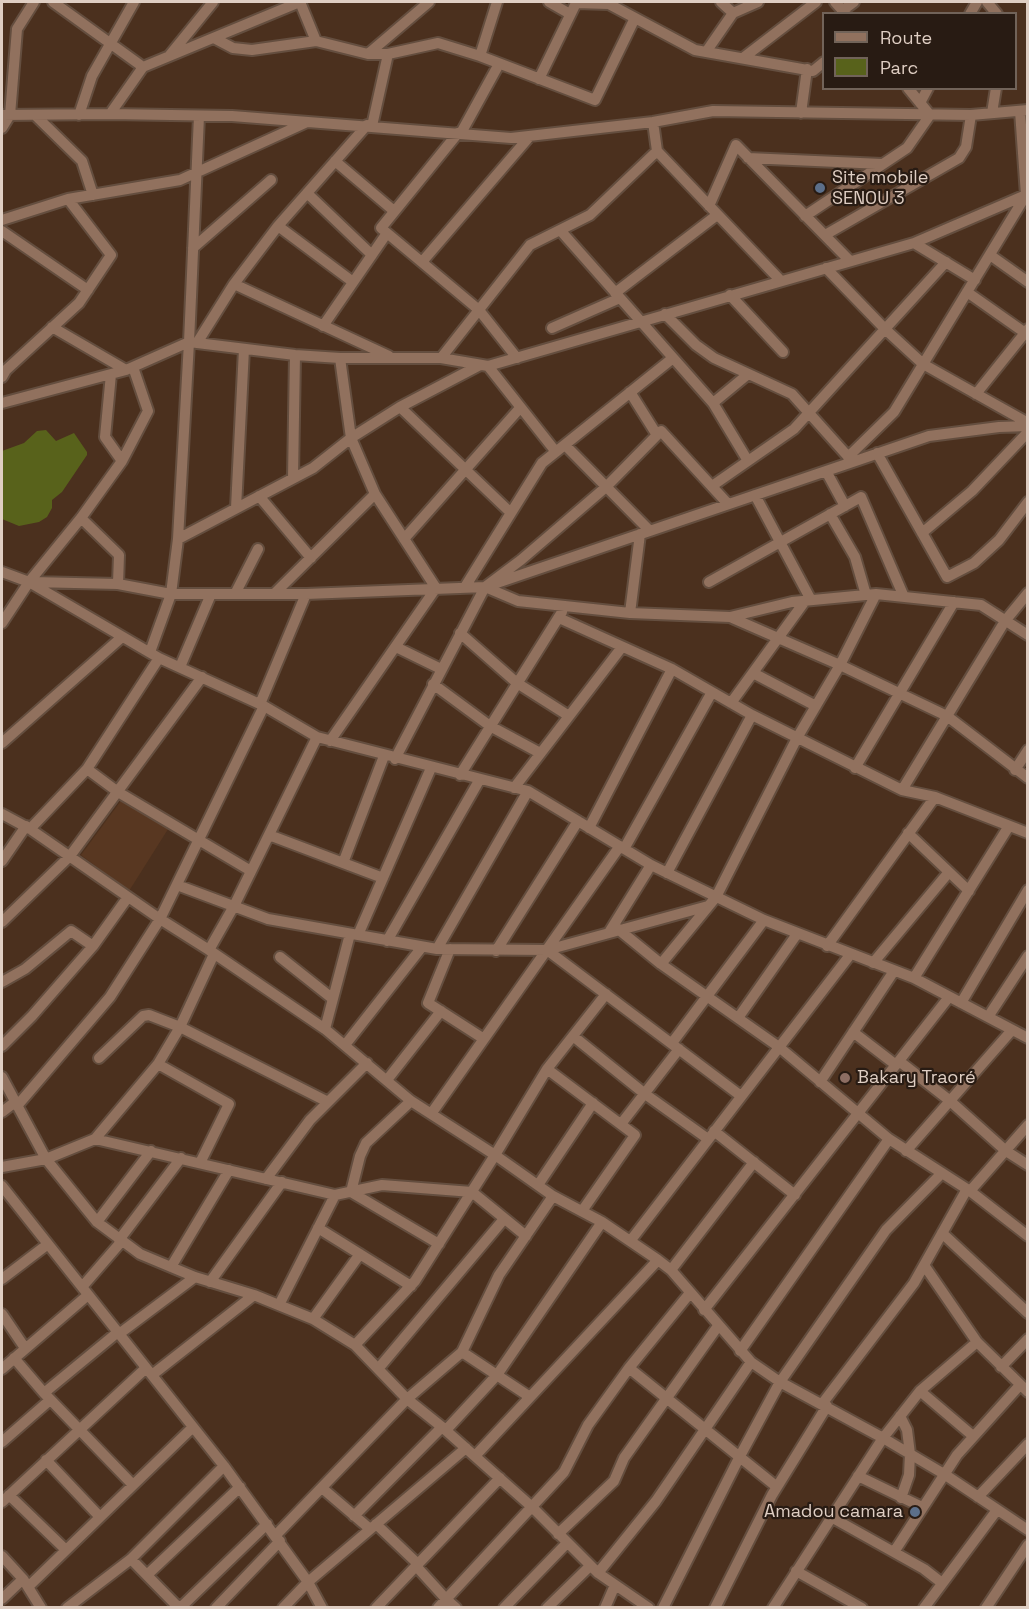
<!DOCTYPE html>
<meta charset="utf-8">
<style>
body{margin:0}
#map{position:relative;width:1029px;height:1609px;overflow:hidden;background:#4b301e;font-family:"Space Grotesk",sans-serif}
canvas{display:block}
.frame{position:absolute;inset:0;border:3px solid #dfcec3;pointer-events:none}
.legend{position:absolute;left:822px;top:12px;width:195px;height:78px;box-sizing:border-box;background:#281b13;border:2px solid #716359;margin:0;padding:8px 10px;list-style:none;font-size:18px;color:#dfcec3}
.legend li{display:flex;align-items:center;gap:12px;height:30px}
.legend b{width:30px;border:2px solid #716359}
</style>
<div id="map">
<canvas width="1029" height="1609"></canvas>
<div class="frame"></div>
<ul class="legend">
<li><b style="height:8px;background:#91715e"></b>Route</li>
<li><b style="height:16px;background:#58621b"></b>Parc</li>
</ul>
</div>
<script>
const ctx = document.querySelector('canvas').getContext('2d');
ctx.lineJoin = 'round';
function fill(path, color) {
  ctx.fillStyle = color;
  ctx.fill(path, 'evenodd');
}
function shape(rows) {
  const path = new Path2D();
  for (const r of rows) {
    path.moveTo(r[0], r[1]);
    for (let i = 2; i < r.length; i += 2) path.lineTo(r[i], r[i + 1]);
  }
  return path;
}
function strokePath(path, color, width, dash) {
  ctx.strokeStyle = color;
  ctx.lineWidth = width;
  ctx.lineCap = dash ? 'butt' : 'round';
  ctx.setLineDash(dash || []);
  ctx.stroke(path);
}
function write(font, color, halo, rows, align = 'center') {
  ctx.font = font + ' "Space Grotesk",sans-serif';
  ctx.lineWidth = 4.5;
  ctx.setLineDash([]);
  ctx.textBaseline = 'middle';
  ctx.strokeStyle = halo;
  ctx.fillStyle = color;
  for (const [text, x, y, turn = 0] of rows) {
    ctx.save();
    ctx.translate(x, y);
    ctx.rotate((+turn || 0) * Math.PI / 180);
    ctx.textAlign = isNaN(turn) ? turn : align;
    if (halo) ctx.strokeText(text, 0, 0);
    ctx.fillText(text, 0, 0);
    ctx.restore();
  }
}
const built = shape([
 [123,798,170,826,129,891,81,855]
]);
const green = shape([
 [46,430,56,441,74,433,87,452,87,455,62,492,52,500,52,508,47,517,39,522,19,526,2,519,2,451,24,443,37,431]
]);
const minor = shape([
 [53,2,143,67],
 [300,2,316,41],
 [549,2,570,14],
 [721,2,733,13],
 [835,2,846,14],
 [987,2,997,14],
 [843,10,854,2],
 [970,14,977,2],
 [214,38,233,48,252,50,316,41,368,54,388,54,438,43,480,56,595,100,635,18],
 [706,52,733,13,758,2],
 [368,54,429,2],
 [170,55,213,2],
 [480,56,497,2],
 [743,58,816,2],
 [539,79,576,3,609,4,695,50,813,71,824,62],
 [920,103,928,88],
 [801,113,807,69],
 [992,113,996,88],
 [110,114,143,67,300,2],
 [2,115,110,114,232,116,511,138,653,122,713,111,971,115,1028,110],
 [35,115,82,161,93,195],
 [79,115,92,76,134,2],
 [653,122,657,151,780,280],
 [372,126,388,54],
 [2,128,10,115,17,29,34,2],
 [458,133,381,228,479,310,517,358],
 [461,133,499,64],
 [748,158,882,164],
 [335,161,394,211],
 [307,193,372,255],
 [709,206,736,145,850,261],
 [805,216,907,148,930,115,908,88],
 [2,220,68,199,180,180,305,123],
 [278,226,353,282],
 [560,230,713,403,748,461],
 [2,231,88,290],
 [825,235,959,158,966,147,971,115],
 [914,243,975,280],
 [193,248,271,180],
 [990,255,1028,282],
 [422,262,530,136],
 [826,268,885,329,923,364,1028,423],
 [234,284,389,356],
 [967,292,1028,335],
 [615,293,717,215],
 [730,295,783,352],
 [665,314,696,345,714,358,792,394,852,461],
 [323,326,387,233],
 [52,327,126,370],
 [552,328,620,298],
 [197,343,234,284,278,226,367,125],
 [441,358,530,245,590,215,657,151],
 [488,366,556,452],
 [111,374,105,437,122,461],
 [2,377,6,370,79,303,111,255,68,199],
 [630,392,657,435],
 [976,394,1028,329],
 [2,403,126,370,189,342,295,355,340,358,441,358,488,366,914,243,1028,194],
 [713,403,747,375],
 [400,407,511,513],
 [565,445,650,531],
 [877,453,947,577,974,563,999,540,1028,502],
 [848,457,894,412,1026,195,1020,111],
 [826,471,845,506],
 [293,478,295,355],
 [712,486,794,429,946,262],
 [755,495,811,600],
 [259,496,311,558],
 [236,508,244,349],
 [830,514,855,557,866,595],
 [81,518,119,555,118,584],
 [922,533,972,491,1028,432],
 [178,539,313,468,351,438,400,407,480,365],
 [404,539,520,408],
 [2,572,29,582,159,658,264,706,317,737,528,791,651,865,764,920,914,978,1028,1038],
 [32,582,118,584,171,594,306,594,485,587,929,436,999,427,1028,426],
 [709,582,861,497,904,597],
 [465,587,542,463,673,358],
 [485,587,518,601,630,613,730,617,792,602,876,594,981,605,1028,635],
 [235,594,258,549],
 [274,594,375,494],
 [630,613,640,534],
 [730,617,840,665,947,716,1028,778],
 [559,618,672,669,752,715,902,790,935,797,1028,833],
 [2,623,29,582,81,518,122,461,148,411,133,367],
 [460,633,517,683,569,716],
 [396,647,441,669],
 [150,652,171,594,178,539,189,342,199,116],
 [180,667,211,594],
 [753,673,816,706],
 [433,684,490,726,540,753],
 [731,703,805,601],
 [260,704,306,594],
 [330,741,436,588,375,494,351,438,340,358],
 [2,743,122,637],
 [395,759,485,587,521,560,606,487,661,431,728,504],
 [855,768,954,602],
 [87,769,118,792,251,871],
 [1015,770,1028,750],
 [460,775,562,612],
 [514,788,622,647],
 [902,790,1005,621,1028,593],
 [2,814,30,829,160,919,209,950,325,1029,411,1101,495,1155,553,1196,602,1222,658,1260,671,1270,751,1362,780,1382,883,1438,944,1474,1028,1530],
 [589,828,672,669],
 [30,829,87,769,159,658],
 [908,833,969,891],
 [269,835,383,878],
 [624,849,712,692],
 [2,861,26,826],
 [343,863,384,756],
 [667,873,752,715],
 [177,885,268,919,437,949,547,950,708,906],
 [2,922,70,856,202,677],
 [618,929,661,964,779,1047,889,1139,970,1191,1028,1236],
 [610,931,651,865],
 [358,935,431,768],
 [387,941,480,779],
 [827,946,935,797],
 [437,949,528,791],
 [450,949,428,1003,484,1039],
 [209,950,234,906,317,737],
 [547,950,741,1096],
 [496,951,578,821],
 [280,957,333,999],
 [873,963,949,872],
 [661,964,716,897,797,738,840,665,876,594],
 [914,978,1009,826],
 [2,982,25,969,71,931,93,946],
 [961,1003,1028,890],
 [988,1017,1028,956],
 [738,1018,797,934],
 [325,1029,350,934],
 [853,1032,896,1065],
 [573,1036,645,1094,708,1139],
 [672,1043,764,920],
 [345,1045,422,947],
 [2,1046,32,1016,93,946,128,897],
 [99,1058,143,1016,149,1015,180,1027,328,1102],
 [899,1061,949,1100,1006,1151,1028,1165],
 [158,1064,229,1104,200,1163],
 [547,1069,635,1135,582,1211],
 [2,1077,46,1159,97,1222,140,1254,195,1277,254,1295,313,1319,355,1345,407,1399,442,1427,532,1507,598,1573,649,1608],
 [387,1080,441,1011],
 [820,1082,894,971],
 [411,1101,366,1143,360,1156,351,1192,439,1244],
 [17,1106,110,997,160,919,264,706],
 [2,1112,15,1102],
 [431,1114,620,846],
 [621,1124,679,1049],
 [714,1131,795,1195],
 [95,1139,158,1064,180,1027,214,954],
 [906,1151,1012,1030],
 [2,1167,46,1159,95,1139,335,1195,382,1185,472,1192,526,1236],
 [266,1179,310,1120,367,1063],
 [538,1185,593,1103],
 [2,1186,224,1466,308,1582,322,1608],
 [970,1191,1028,1125],
 [97,1222,151,1151],
 [318,1228,411,1286],
 [942,1233,1028,1313],
 [119,1240,181,1158],
 [631,1240,850,955],
 [924,1265,977,1342,1028,1392],
 [171,1267,229,1170],
 [671,1270,754,1162],
 [2,1279,48,1244],
 [210,1282,282,1182],
 [82,1287,121,1242],
 [279,1305,335,1195],
 [704,1310,949,997],
 [2,1314,25,1348],
 [313,1319,360,1254],
 [119,1334,195,1277],
 [355,1345,415,1281,495,1155,547,1069,606,994],
 [740,1351,889,1139],
 [462,1352,530,1397],
 [14,1358,44,1393,133,1485],
 [1001,1367,1028,1339],
 [629,1368,777,1487],
 [2,1369,88,1295],
 [378,1369,504,1219],
 [152,1375,254,1295],
 [920,1391,973,1436],
 [44,1393,118,1332],
 [822,1404,914,1283,967,1189],
 [900,1416,907,1430,910,1454,909,1475,901,1498],
 [446,1430,497,1375,602,1222],
 [2,1442,50,1400],
 [475,1456,658,1260],
 [46,1460,100,1517],
 [858,1476,922,1507],
 [322,1488,370,1529],
 [9,1495,66,1550],
 [978,1497,1028,1444],
 [2,1502,146,1368],
 [354,1516,442,1427],
 [831,1517,924,1569,942,1583],
 [376,1524,418,1564],
 [558,1534,614,1481,624,1458,718,1326],
 [276,1535,407,1399,462,1352,499,1275,553,1196],
 [894,1552,957,1455,1020,1385],
 [2,1556,23,1579,41,1608],
 [131,1559,179,1608],
 [416,1566,446,1599,456,1608],
 [796,1571,862,1608],
 [598,1573,656,1501,751,1362],
 [147,1575,240,1487],
 [28,1587,193,1427],
 [2,1599,23,1579],
 [67,1608,131,1559,224,1466],
 [180,1608,267,1524],
 [216,1608,280,1541],
 [283,1608,308,1582,466,1448],
 [376,1608,500,1478],
 [438,1608,564,1472,588,1425,629,1368,690,1293],
 [504,1608,567,1543],
 [547,1608,590,1566],
 [605,1608,615,1585],
 [663,1608,740,1456,780,1382,886,1230,941,1174],
 [715,1608,772,1495,827,1406],
 [773,1608,883,1438,920,1391,977,1342],
 [924,1608,997,1510],
 [986,1608,1028,1545]
]);
const markers = [
 [820,188,6,"#5c6f8a"],
 [845,1078,6,"#8d6e63"],
 [915,1512,6,"#5c6f8a"]
];
const poiNames = [
 ["Site mobile",832,178],
 ["SENOU 3",832,199],
 ["Bakary Traoré",857,1078],
 ["Amadou camara",903,1512,"right"]
];
fill(built, '#583721');
fill(green, '#58621b');
strokePath(minor, '#644e3f', 14);
strokePath(minor, '#91715e', 10);
for (const [x, y, r, color] of markers) {
  const dot = new Path2D();
  dot.arc(x, y, r, 0, 2 * Math.PI);
  ctx.fillStyle = color;
  ctx.fill(dot);
  strokePath(dot, '#281b13', 2);
}
write('18px', '#dfcec3', '#281b13', poiNames, 'left');
</script>
